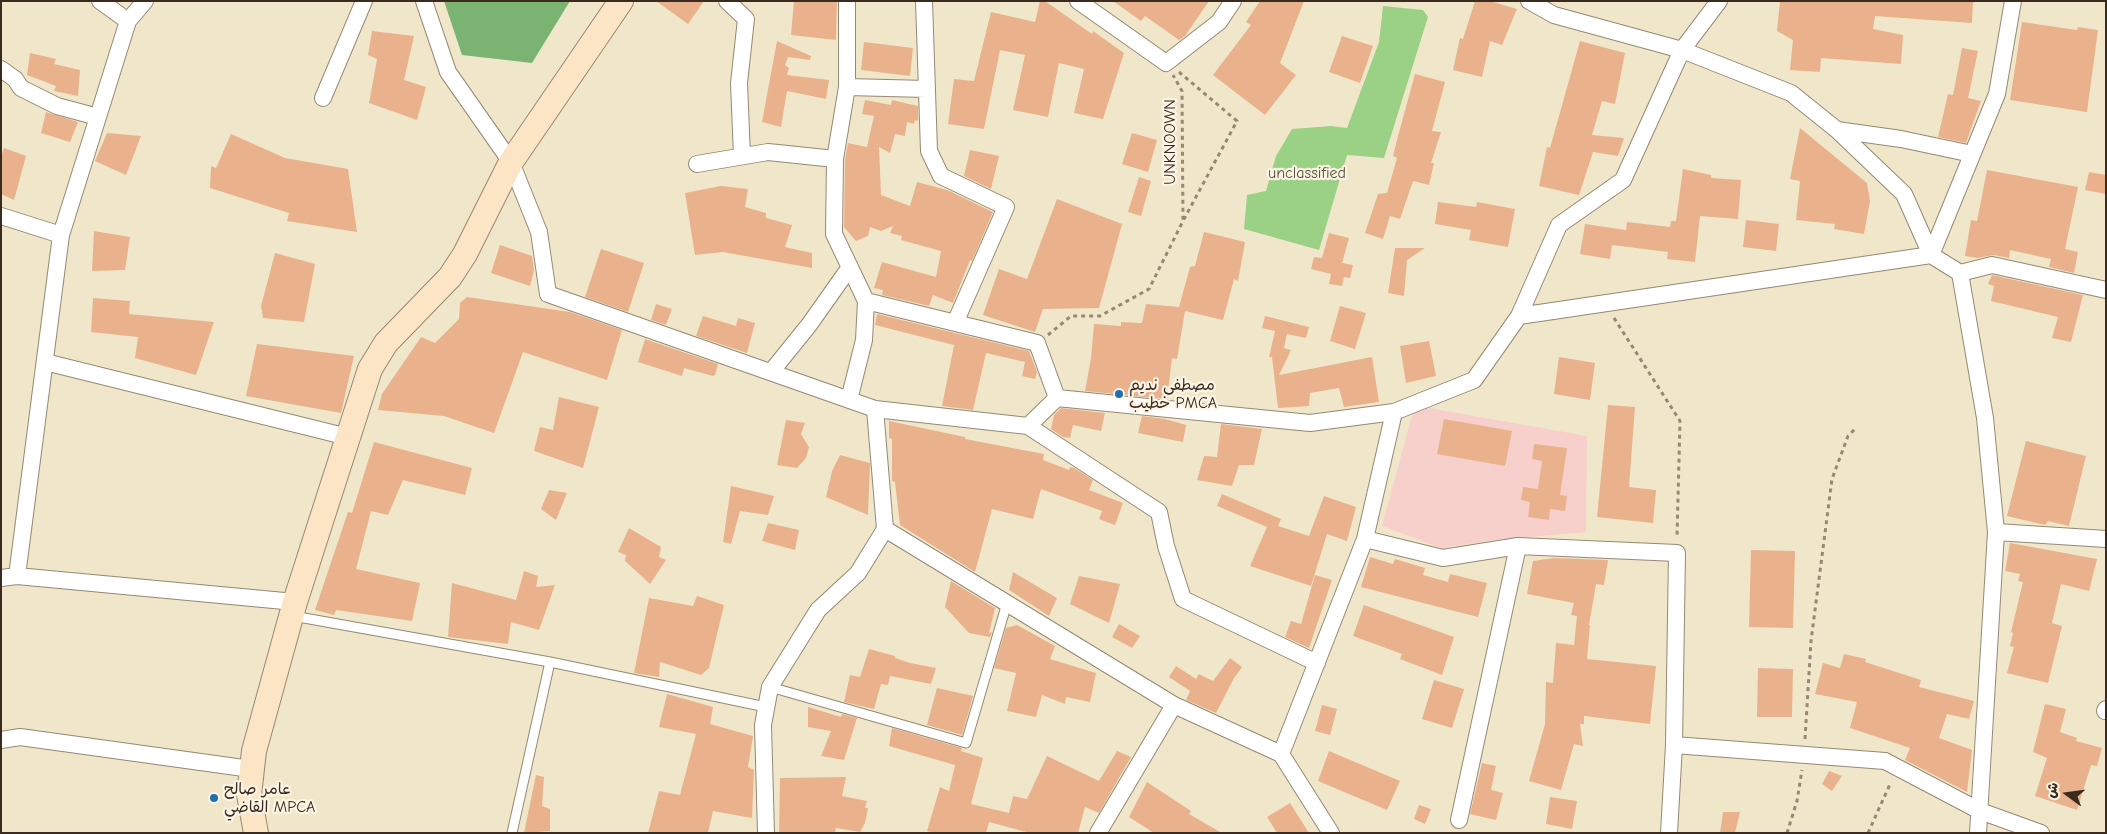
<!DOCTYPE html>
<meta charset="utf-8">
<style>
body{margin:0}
#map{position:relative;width:2107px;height:834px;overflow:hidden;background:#f0e7ca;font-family:"Comic Neue","Playpen Sans Arabic",sans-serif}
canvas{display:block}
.frame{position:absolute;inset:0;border:2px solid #3b2a1e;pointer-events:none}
.north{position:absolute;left:2042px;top:769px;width:50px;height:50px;-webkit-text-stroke:4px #fcf5e5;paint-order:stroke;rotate:284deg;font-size:14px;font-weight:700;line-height:20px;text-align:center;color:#3b2a1e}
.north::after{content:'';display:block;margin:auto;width:18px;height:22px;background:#3b2a1e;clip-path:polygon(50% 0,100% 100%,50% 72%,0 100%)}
</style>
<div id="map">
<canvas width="2107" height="834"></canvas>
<div class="frame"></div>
<div class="north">ش</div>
</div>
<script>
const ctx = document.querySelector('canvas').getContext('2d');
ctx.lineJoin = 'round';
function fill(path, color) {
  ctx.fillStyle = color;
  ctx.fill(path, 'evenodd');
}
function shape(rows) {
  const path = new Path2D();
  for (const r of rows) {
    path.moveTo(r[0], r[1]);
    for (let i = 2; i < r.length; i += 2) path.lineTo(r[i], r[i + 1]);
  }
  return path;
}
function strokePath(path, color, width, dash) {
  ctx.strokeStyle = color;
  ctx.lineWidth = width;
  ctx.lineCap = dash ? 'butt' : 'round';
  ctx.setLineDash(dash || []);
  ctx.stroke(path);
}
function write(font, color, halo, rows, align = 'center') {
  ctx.font = font + ' "Comic Neue","Playpen Sans Arabic",sans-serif';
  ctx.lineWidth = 4.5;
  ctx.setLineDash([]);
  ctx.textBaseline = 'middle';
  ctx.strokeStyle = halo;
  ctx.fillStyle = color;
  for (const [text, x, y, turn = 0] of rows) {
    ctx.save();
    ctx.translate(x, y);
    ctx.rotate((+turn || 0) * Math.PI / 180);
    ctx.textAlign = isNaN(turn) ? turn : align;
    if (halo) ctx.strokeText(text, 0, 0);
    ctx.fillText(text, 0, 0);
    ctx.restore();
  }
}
const built = shape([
 [1424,407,1587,436,1586,532,1494,540,1441,548,1382,526,1412,415]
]);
const green = shape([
 [1383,6,1423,10,1428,17,1384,158,1347,155,1319,250,1244,229,1247,195,1266,191,1276,156,1292,129,1331,126,1347,128,1379,42]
]);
const forest = shape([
 [444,1,570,1,532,63,462,55]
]);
const building = shape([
 [656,1,704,1,688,24],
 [794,1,837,1,836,40,791,35],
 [1040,1,1045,1,1092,34,1093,31,1124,53,1103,119,1074,113,1084,69,1059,63,1048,117,1013,110,1025,55,1000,50,984,129,948,124,954,79,974,81,991,12,1035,22],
 [1113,1,1209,1,1185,36,1179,40,1145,16,1141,21],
 [1260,1,1304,1,1280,63,1296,75,1265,115,1213,75,1251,25,1246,22],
 [1475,1,1490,1,1517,9,1502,45,1490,41,1482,77,1453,70,1460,38,1463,39],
 [1780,1,1973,1,1972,23,1875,16,1873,29,1903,35,1901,64,1821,58,1820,72,1790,70,1793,40,1777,31],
 [2022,22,2077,30,2078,27,2098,30,2087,112,2010,100],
 [372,31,414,36,404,80,426,87,417,120,369,103,377,59,368,55],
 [1342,36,1373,46,1360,83,1329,72],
 [777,41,811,56,810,60,788,57,785,65,789,68,787,75,829,80,826,99,787,91,781,127,762,122],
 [1580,41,1625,53,1615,104,1602,101,1592,135,1624,138,1618,156,1593,152,1579,195,1539,186,1547,147,1550,148],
 [864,42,913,48,910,76,861,70],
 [1962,48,1978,51,1968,98,1981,101,1966,143,1938,137,1948,94,1953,95],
 [30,53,56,59,54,64,80,70,78,96,54,91,56,86,27,75],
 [1415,74,1445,82,1432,131,1441,132,1431,163,1434,163,1429,185,1413,181,1400,219,1390,216,1383,239,1365,233,1378,194,1387,193,1397,158,1393,156,1398,136],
 [865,100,891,105,892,100,918,106,918,121,915,120,914,124,907,122,905,136,895,134,890,153,879,147,881,195,910,206,917,182,947,190,993,212,972,261,970,260,953,303,933,295,929,306,882,295,883,290,874,288,882,262,936,277,941,251,901,240,902,236,890,233,893,226,881,231,870,227,868,236,856,241,844,227,845,160,848,143,867,147,874,116,862,114],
 [46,112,78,122,70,142,41,133],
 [1800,128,1867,183,1870,201,1864,234,1834,229,1835,224,1796,220,1800,181,1790,179],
 [107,133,141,136,126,175,95,161],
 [1132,133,1157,140,1148,172,1122,164],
 [231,134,285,158,348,169,357,232,287,221,289,213,210,188,211,166,216,168],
 [4,148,26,156,14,200,1,194,1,157],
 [970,150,999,156,991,189,964,176],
 [1683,169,1711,175,1711,178,1741,180,1738,219,1700,216,1695,262,1667,259,1668,252,1612,245,1610,259,1580,254,1585,224,1626,230,1627,222,1670,227,1671,221,1676,221],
 [1987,170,2078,187,2065,249,2078,252,2074,273,2049,267,2051,259,2010,250,2009,258,1994,255,1977,258,1965,256,1971,220,1977,221],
 [2089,172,2106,175,2106,194,2085,190],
 [1139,177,1151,181,1141,216,1128,212],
 [721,186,748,189,745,207,766,213,766,218,792,225,785,247,812,253,812,268,723,252,695,255,685,193],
 [1057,199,1122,224,1099,308,1043,309,1035,332,983,315,999,269,1027,279],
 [1438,202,1476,207,1477,202,1515,209,1508,247,1469,240,1471,230,1435,224],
 [1746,220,1779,224,1776,251,1743,247],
 [94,231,130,237,125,270,92,271],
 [1204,232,1245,242,1238,281,1234,279,1223,320,1185,311,1177,359,1172,358,1167,399,1085,391,1091,358,1094,324,1121,326,1121,322,1142,323,1146,304,1179,307,1190,267,1195,266],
 [1329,233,1349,238,1342,263,1353,265,1350,278,1344,277,1342,286,1329,284,1331,274,1311,269,1314,257,1322,258],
 [500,245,532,256,534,270,530,286,491,273],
 [1395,248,1425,248,1407,260,1404,296,1388,293],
 [601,249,644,263,628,312,585,297],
 [275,253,315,264,304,322,263,318,261,306],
 [1992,275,2083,295,2071,342,2052,338,2058,317,1991,301,1994,286,1988,284],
 [467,297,570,312,622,330,607,380,523,352,494,433,444,416,378,410,382,394,421,337,435,343,459,319,460,303],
 [93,298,130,301,129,314,214,322,196,375,135,358,138,337,91,332],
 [656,304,672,309,666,325,651,320],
 [1340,306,1366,313,1355,349,1330,341],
 [877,314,1029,351,1037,372,1035,379,1022,376,1025,362,986,353,973,410,942,406,954,345,875,325],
 [703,316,736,326,738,318,755,323,747,353,696,336],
 [1265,316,1309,327,1306,338,1287,334,1284,348,1291,350,1279,375,1372,357,1379,402,1344,407,1339,388,1310,393,1309,406,1278,408,1272,357,1269,357,1275,331,1262,328],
 [645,339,718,364,715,375,713,376,684,368,682,376,638,362],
 [1429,341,1436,376,1406,383,1400,346],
 [257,344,354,356,341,413,246,396],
 [1559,357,1595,363,1590,400,1554,394],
 [559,397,599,407,583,468,534,451,540,427,553,430],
 [1608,405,1635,407,1629,487,1656,490,1653,523,1597,517],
 [1061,408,1105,413,1101,431,1073,425,1070,438,1063,437,1051,429,1054,415],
 [1142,416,1165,419,1186,425,1183,442,1138,433],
 [1444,419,1512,431,1505,466,1437,454],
 [786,420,805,423,801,434,809,447,806,458,797,468,777,465],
 [889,421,965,437,965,439,1044,454,1043,460,1069,470,1070,467,1074,468,1093,480,1089,490,1123,503,1115,525,1099,519,1102,511,1041,489,1033,519,992,509,975,572,900,525,895,482,892,481,892,439,889,438],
 [1221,424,1262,429,1254,465,1239,465,1232,486,1197,480,1204,456,1217,457],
 [2026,441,2086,456,2069,526,2048,521,2045,525,2007,516],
 [374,442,472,468,465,495,403,480,388,515,371,511,356,569,420,583,412,621,336,610,334,615,315,610,348,512,352,513],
 [1534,444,1567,448,1560,495,1567,496,1565,511,1550,509,1549,520,1528,517,1530,502,1521,500,1523,487,1538,489,1542,461,1532,459],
 [840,455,870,463,868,515,826,497,832,471],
 [731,486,774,496,768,515,740,511,731,544,723,542],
 [549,490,567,493,556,520,541,509],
 [1222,494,1281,519,1278,526,1309,536,1324,496,1356,507,1347,541,1327,534,1311,586,1250,566,1267,527,1217,506],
 [768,523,799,530,795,550,762,541],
 [629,528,661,547,659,557,666,560,650,584,625,561,626,555,618,552],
 [2010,543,2097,559,2089,591,2061,584,2052,623,2062,626,2048,683,2007,673,2014,647,2010,646,2013,633,2011,632,2023,582,2018,581,2020,574,2005,571],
 [1751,550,1795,551,1793,628,1749,627],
 [1370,557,1393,564,1395,559,1425,568,1423,575,1448,582,1450,574,1487,583,1478,617,1361,587],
 [1554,558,1608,560,1604,585,1596,584,1589,625,1590,625,1587,659,1656,666,1650,724,1584,716,1584,724,1580,724,1583,746,1574,744,1561,790,1529,781,1545,724,1546,682,1553,683,1556,643,1574,645,1577,616,1571,615,1574,603,1527,594,1533,561],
 [524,571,538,576,536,587,555,585,539,630,511,622,508,644,448,637,452,583,516,600],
 [1013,572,1057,598,1049,616,1009,590],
 [1315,575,1332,580,1309,648,1285,637,1291,621,1301,624],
 [1079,576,1120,584,1109,623,1070,604],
 [951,581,995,608,989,633,992,632,990,637,969,633,945,607],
 [697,596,724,605,709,668,701,675,660,662,659,677,634,673,649,598,693,606],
 [1364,605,1454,637,1442,675,1400,659,1402,654,1353,636],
 [1119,624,1140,636,1132,648,1112,637],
 [1017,625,1055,646,1050,659,1096,673,1090,702,1066,697,1065,704,1042,695,1036,717,1007,711,1016,673,994,668,1006,628],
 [869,649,895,656,895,658,910,663,936,668,931,684,890,676,888,685,881,684,874,709,844,702,850,675,860,677],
 [1844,654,1866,659,1865,662,1921,680,1919,687,1974,701,1969,719,1947,714,1939,738,1972,750,1967,792,1905,760,1910,748,1850,728,1857,702,1815,694,1823,663,1840,668],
 [1230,658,1242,667,1234,678,1216,713,1186,700,1190,691,1169,677,1176,666,1196,679,1199,674,1213,681],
 [1758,668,1793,669,1792,717,1757,717],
 [1434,680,1464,689,1452,728,1422,719],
 [937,688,973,696,962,735,927,725],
 [667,694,713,707,710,724,753,736,748,767,754,770,752,818,713,811,708,833,648,833,659,791,680,795,696,734,659,727],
 [2045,704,2066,709,2060,732,2077,738,2076,741,2102,748,2097,766,2091,765,2077,810,2035,796,2047,758,2033,752],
 [1322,705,1337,709,1330,735,1315,731],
 [808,707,841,717,842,714,857,718,844,760,821,756,831,731,808,727],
 [892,728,962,748,961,751,983,758,971,804,1009,813,1013,796,1027,799,1047,756,1099,781,1117,751,1131,757,1099,813,1085,807,1078,833,1030,833,989,822,986,833,935,833,927,831,940,787,949,791,955,765,889,746],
 [1329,751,1400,781,1387,810,1318,781],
 [1482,763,1496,766,1491,790,1503,793,1496,820,1470,814],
 [1829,771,1842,776,1832,791,1822,784],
 [536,775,544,777,542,806,550,809,550,831,524,833],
 [846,777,842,796,867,801,865,808,868,808,865,823,860,832,836,828,835,833,779,833,780,778],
 [1147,782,1191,811,1189,814,1222,833,1154,833,1129,817],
 [1550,797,1577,801,1572,829,1546,824],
 [1290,803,1309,833,1277,833,1267,817],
 [1419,805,1431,809,1425,824,1414,819],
 [1723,812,1740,812,1735,833,1720,833]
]);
const path = shape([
 [1179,72,1237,121,1183,221],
 [1614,318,1680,421,1677,537],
 [1048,335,1071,316,1100,316,1149,289,1183,221,1182,91,1173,75],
 [1805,739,1811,641,1832,479,1848,436,1856,428],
 [1787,833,1797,801,1802,770],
 [1868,833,1891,782]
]);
const lane = shape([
 [293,616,550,662,766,707],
 [770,687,966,743,1007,603],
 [512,833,550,662]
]);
const street = shape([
 [100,1,128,21],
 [424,1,448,72,511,162,539,232,548,294,875,409,1028,426,1057,398,1310,423,1394,412],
 [727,1,746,19,739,83,742,156],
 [847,1,847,87,835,159,834,234,866,301,864,340,849,400],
 [924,1,929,151,941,176,1006,207,955,323],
 [1078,1,1166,63,1219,22,1233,1],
 [1529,1,1554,15,1682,50,1791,93,1837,130,1904,194,1931,255,1960,273,1985,418,1996,532],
 [1,69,15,79,21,88,57,106,98,117],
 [847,87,927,89],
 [323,98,364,1],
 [1837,130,1901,139,1972,154],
 [697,164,768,152,835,159],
 [1,216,61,235],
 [1960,273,1992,265,2106,290],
 [866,301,1037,343,1057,398],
 [1519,316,1931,255,1997,94,2013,1],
 [45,362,348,437],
 [771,372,809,325,850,267],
 [875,409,885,529,1174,705,1281,754,1331,833],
 [1028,426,1159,512,1166,546,1183,599,1317,663],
 [1365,539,1443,558,1518,546,1677,553,1674,745,1669,833],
 [17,576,61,235,128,21,145,1],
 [1,578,17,576,295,602],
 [2105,711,2106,709],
 [1,740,20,737,251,769],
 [1674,745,1885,761,1980,811,2041,833],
 [1281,754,1365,539,1394,412,1474,380,1519,316,1559,225,1623,180,1682,50,1719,1],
 [1459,820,1518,546],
 [766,833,763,725,770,687,818,610,858,573,885,529],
 [1098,833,1174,705],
 [1978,833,1996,532,2106,539]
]);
const secondary = shape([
 [256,833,249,795,254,751,295,602,370,369,386,343,450,277,465,254,511,162,621,1]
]);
const markers = [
 [1119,394,5,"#1f6fb2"],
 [214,798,5,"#1f6fb2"]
];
const streetNames = [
 ["UNKNOOWN",1170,142,-90]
];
const parkNames = [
 ["unclassified",1307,173]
];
const poiNames = [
 ["مصطفى نديم",1129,385],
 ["خطيب PMCA",1129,403],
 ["عامر صالح",224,789],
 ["القاضي MPCA",224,807]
];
fill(built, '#f7d0cc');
fill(green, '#9ad184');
fill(forest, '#7bb372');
fill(building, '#eab28c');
strokePath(lane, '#968874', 11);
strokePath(street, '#968874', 18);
strokePath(secondary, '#968874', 26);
strokePath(path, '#968874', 3, [4, 4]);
strokePath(lane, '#fff', 9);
strokePath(street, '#fff', 16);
strokePath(secondary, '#fce5c4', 24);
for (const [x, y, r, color] of markers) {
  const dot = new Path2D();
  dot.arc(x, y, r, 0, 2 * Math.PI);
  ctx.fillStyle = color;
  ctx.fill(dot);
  strokePath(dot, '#fcf5e5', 2);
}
write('16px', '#3b2a1e', '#fcf5e5', streetNames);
write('16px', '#535438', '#fcf5e5', parkNames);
write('16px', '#3b2a1e', '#fcf5e5', poiNames, 'left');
</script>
